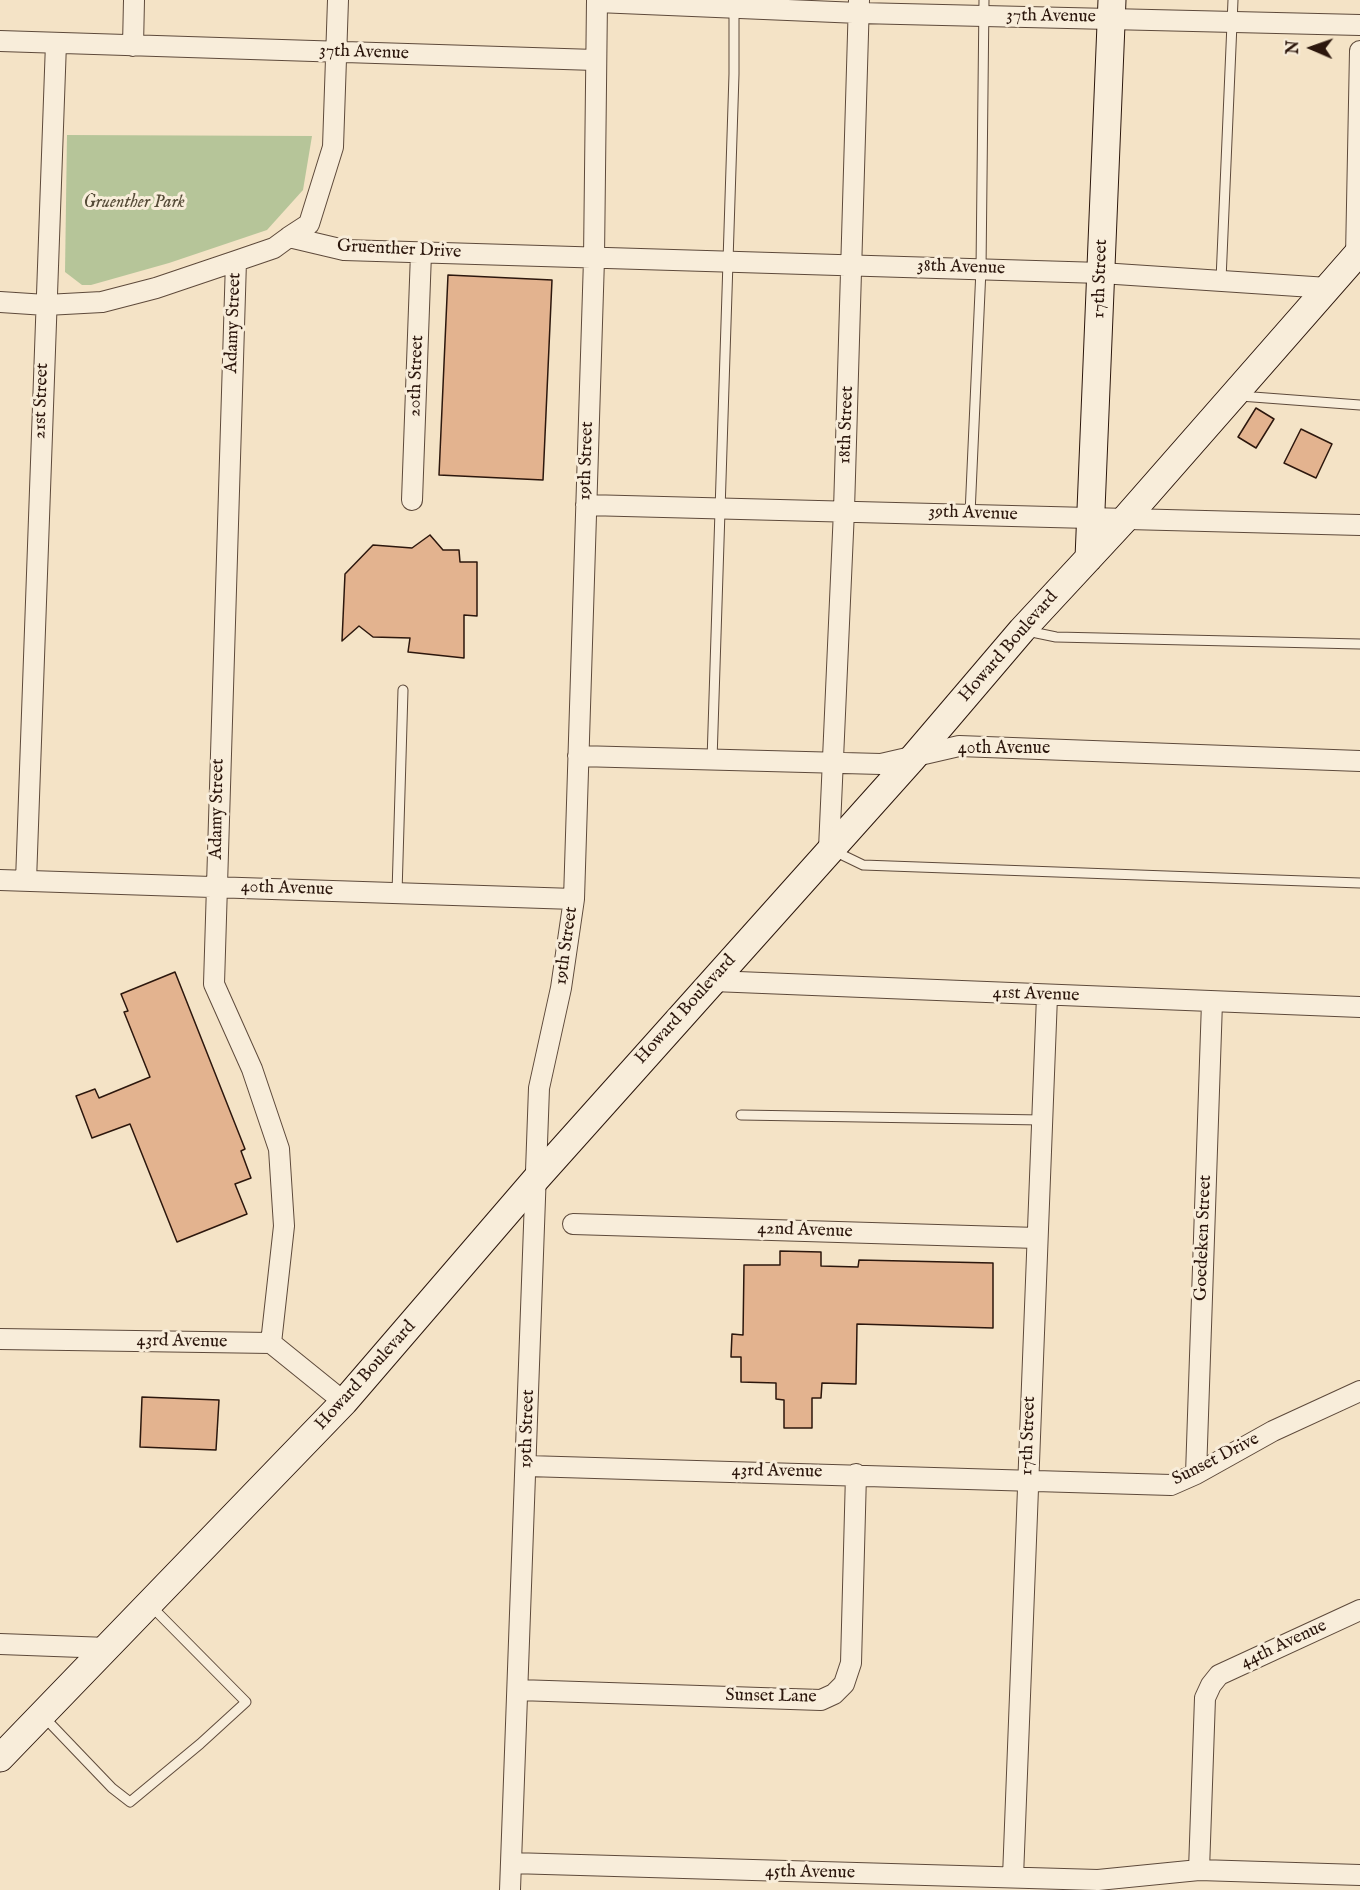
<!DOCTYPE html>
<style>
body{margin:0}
#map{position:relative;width:1360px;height:1890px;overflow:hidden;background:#f4e3c6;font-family:"IM FELL English",serif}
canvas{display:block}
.north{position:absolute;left:1282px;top:18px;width:60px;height:60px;-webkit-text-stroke:4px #f8edda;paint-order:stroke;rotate:272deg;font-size:16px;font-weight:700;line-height:24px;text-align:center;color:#2c170d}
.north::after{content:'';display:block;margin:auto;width:21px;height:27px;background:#2c170d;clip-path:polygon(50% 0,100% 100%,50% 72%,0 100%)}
</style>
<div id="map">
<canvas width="1360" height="1890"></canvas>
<div class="north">N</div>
</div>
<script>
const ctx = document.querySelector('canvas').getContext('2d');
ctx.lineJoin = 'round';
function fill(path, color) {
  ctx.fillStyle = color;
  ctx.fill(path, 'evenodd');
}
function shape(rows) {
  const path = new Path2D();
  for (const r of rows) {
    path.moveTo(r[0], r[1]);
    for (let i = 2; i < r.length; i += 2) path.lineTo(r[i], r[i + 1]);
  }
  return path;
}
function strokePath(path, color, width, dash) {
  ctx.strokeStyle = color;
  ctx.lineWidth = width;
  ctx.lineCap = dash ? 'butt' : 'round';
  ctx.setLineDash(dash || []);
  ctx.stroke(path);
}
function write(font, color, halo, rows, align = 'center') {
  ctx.font = font + ' "IM FELL English",serif';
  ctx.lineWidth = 6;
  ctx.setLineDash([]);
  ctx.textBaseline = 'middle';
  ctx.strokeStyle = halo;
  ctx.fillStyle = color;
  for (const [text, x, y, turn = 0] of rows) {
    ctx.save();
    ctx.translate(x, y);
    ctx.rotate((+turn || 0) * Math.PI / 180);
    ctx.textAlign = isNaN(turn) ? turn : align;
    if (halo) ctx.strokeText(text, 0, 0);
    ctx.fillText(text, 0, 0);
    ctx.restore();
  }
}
const green = shape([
 [67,135,312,136,303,190,267,230,169,263,91,285,82,285,65,272]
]);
const building = shape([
 [448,275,552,280,543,480,439,475,448,275],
 [1256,408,1274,419,1256,448,1238,437,1256,408],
 [1301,429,1332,444,1316,478,1284,463,1301,429],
 [430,535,443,550,459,550,460,562,477,562,477,616,464,615,464,658,408,652,410,638,373,637,359,626,342,641,345,574,373,545,412,548,430,535],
 [175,972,245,1149,241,1151,251,1178,235,1184,247,1214,177,1242,130,1124,92,1138,76,1096,95,1089,99,1098,150,1077,124,1012,128,1011,121,994,175,972],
 [780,1251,821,1252,821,1266,858,1267,859,1260,993,1263,993,1328,857,1324,856,1384,822,1383,821,1398,812,1398,812,1428,784,1428,784,1400,776,1399,776,1383,741,1382,741,1357,731,1357,732,1334,743,1335,744,1265,780,1265,780,1251],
 [142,1397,219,1400,216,1450,140,1447,142,1397]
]);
const lane = shape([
 [1221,280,1233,0],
 [1240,396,1360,405],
 [970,514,981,269,984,0],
 [1027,631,1056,637,1360,644],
 [712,760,734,74,734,7],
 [834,851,863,865,1360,883],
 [397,893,403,690],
 [741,1115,1042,1120],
 [44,1717,112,1788,130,1802,200,1744,246,1702,151,1606]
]);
const street = shape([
 [597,2,859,13,1360,25],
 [0,41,595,60],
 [133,46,134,0],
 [289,237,309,224,333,147,338,0],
 [1356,256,1360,51],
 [236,261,214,984,252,1069,279,1149,284,1226,271,1343],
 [0,302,46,305,102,302,156,288,236,261,274,248,289,237,344,250,1101,273,1328,288],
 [412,500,421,253],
 [586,505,1360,525],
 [578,756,881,764,959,746,1360,761],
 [829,849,844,510,859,0],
 [0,880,574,899],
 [26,881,56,43],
 [713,981,1360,1007],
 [573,1224,1037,1238],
 [0,1339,271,1343,344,1402],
 [527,1466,1171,1485,1196,1474,1273,1431,1360,1391],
 [1196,1474,1212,1002],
 [0,1644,108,1648],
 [518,1690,821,1700,834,1694,844,1684,851,1663,856,1474],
 [511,1863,1098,1880,1199,1870,1360,1875],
 [1199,1870,1205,1698,1211,1685,1219,1675,1360,1610],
 [1013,1877,1047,996],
 [510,1890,539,1088,561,988,574,899,594,259,597,0]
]);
const secondary = shape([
 [1089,558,1112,0],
 [0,1758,344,1402,536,1179,912,759,1022,630,1125,519,1360,251]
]);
const streetNames = [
 ["37th Avenue",1051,17,1],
 ["37th Avenue",364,53,2],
 ["Gruenther Drive",399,250,3],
 ["38th Avenue",961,268,2],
 ["17th Street",1101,279,-88],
 ["Adamy Street",234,323,-88],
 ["20th Street",417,376,-88],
 ["21st Street",42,401,-88],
 ["18th Street",847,425,-88],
 ["19th Street",587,461,-88],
 ["39th Avenue",973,514,2],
 ["Howard Boulevard",1009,647,-49],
 ["40th Avenue",1004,749],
 ["Adamy Street",218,809,-89],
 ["40th Avenue",287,889,2],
 ["19th Street",567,946,-82],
 ["41st Avenue",1036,995,2],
 ["Howard Boulevard",686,1010,-48],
 ["42nd Avenue",805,1231,2],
 ["Goedeken Street",1204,1238,-88],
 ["43rd Avenue",182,1342,1],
 ["Howard Boulevard",366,1376,-48],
 ["19th Street",528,1429,-88],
 ["17th Street",1029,1436,-88],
 ["Sunset Drive",1216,1460,-27],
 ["43rd Avenue",777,1472,1],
 ["44th Avenue",1284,1645,-25],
 ["Sunset Lane",771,1697,1],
 ["45th Avenue",810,1873,1]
];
const parkNames = [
 ["Gruenther Park",134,203]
];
fill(green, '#b6c599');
fill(building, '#e3b38f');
strokePath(building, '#2c170d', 1.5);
strokePath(lane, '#5e4a3b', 11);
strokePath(street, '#5e4a3b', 22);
strokePath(secondary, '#2c170d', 29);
strokePath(lane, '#f8edda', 9);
strokePath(street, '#f8edda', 20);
strokePath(secondary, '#f8edda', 27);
write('18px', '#2c170d', '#f8edda', streetNames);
write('italic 18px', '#554b37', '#f8edda', parkNames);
</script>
